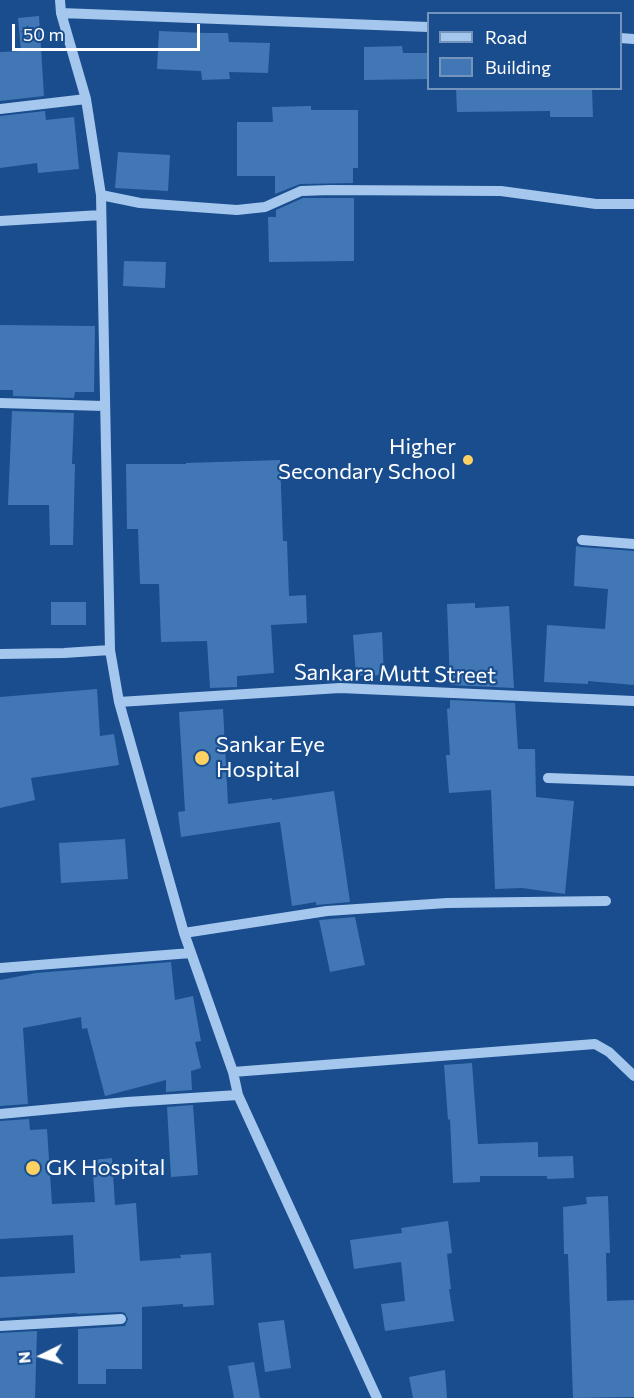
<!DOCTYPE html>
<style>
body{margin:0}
#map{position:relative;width:634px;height:1398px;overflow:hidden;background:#194d8d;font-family:Commissioner,sans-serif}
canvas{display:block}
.legend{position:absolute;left:427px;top:12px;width:195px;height:78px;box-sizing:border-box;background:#194d8d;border:2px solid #7594bb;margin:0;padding:8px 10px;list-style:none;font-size:18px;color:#fff}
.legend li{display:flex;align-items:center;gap:12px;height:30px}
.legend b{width:30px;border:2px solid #7594bb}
.north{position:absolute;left:12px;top:1326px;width:60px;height:60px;-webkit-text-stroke:4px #194d8d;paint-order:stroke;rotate:265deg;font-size:16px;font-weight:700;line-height:24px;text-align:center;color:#fff}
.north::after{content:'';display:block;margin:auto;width:21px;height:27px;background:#fff;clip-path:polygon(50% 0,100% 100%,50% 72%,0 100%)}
.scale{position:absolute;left:12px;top:24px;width:188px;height:27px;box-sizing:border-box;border:3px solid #fff;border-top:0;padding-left:8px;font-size:18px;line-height:21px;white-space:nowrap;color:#fff;-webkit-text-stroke:4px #194d8d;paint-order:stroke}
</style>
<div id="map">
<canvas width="634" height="1398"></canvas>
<ul class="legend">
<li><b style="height:8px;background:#a5c7ee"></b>Road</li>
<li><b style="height:16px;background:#4277b5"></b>Building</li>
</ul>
<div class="north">N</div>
<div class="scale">50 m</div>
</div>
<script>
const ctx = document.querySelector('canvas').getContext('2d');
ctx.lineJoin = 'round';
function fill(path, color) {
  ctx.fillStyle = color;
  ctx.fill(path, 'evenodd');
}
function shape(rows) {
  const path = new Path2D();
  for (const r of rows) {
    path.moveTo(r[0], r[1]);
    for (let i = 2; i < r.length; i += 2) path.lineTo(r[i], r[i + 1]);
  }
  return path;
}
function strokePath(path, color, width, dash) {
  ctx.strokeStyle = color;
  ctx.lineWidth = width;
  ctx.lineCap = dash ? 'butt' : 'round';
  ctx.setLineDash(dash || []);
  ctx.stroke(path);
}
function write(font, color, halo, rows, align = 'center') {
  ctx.font = font + ' Commissioner,sans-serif';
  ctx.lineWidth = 4.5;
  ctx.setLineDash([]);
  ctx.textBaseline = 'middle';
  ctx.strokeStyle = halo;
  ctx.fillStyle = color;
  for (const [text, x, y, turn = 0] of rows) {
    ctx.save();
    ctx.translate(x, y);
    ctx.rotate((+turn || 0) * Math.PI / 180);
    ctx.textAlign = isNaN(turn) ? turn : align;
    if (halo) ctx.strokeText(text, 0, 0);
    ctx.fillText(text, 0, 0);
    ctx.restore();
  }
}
const building = shape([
 [39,16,44,96,0,101,0,52,21,51,18,18],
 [159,31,205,33,228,33,229,42,270,43,268,73,229,72,230,79,202,80,201,71,157,69],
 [402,46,403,53,429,53,429,79,364,80,364,47],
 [456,88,592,88,593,117,550,117,550,111,457,112],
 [311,106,311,110,358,110,358,168,353,168,353,183,300,184,275,194,275,176,237,176,237,122,273,122,272,107],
 [45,111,46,120,74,117,79,169,38,173,37,163,0,168,0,116],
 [118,152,170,155,168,191,115,188],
 [303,198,354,198,354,261,269,262,268,217,276,217,276,210],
 [124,261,166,262,165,288,123,286],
 [0,325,95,326,94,392,75,392,74,398,13,396,13,390,0,390],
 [12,411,74,413,72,464,75,464,73,545,50,545,49,505,8,505],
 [280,460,283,541,287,541,289,596,306,595,307,623,271,625,274,673,237,676,237,687,210,688,207,641,161,642,159,584,140,584,138,529,127,529,126,464,186,464,186,463],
 [576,546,581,547,634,551,634,685,588,681,588,684,544,682,547,625,605,629,608,589,574,586],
 [51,602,86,602,86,625,51,625],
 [475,603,475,608,509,606,514,688,450,685,447,604],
 [382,632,384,675,356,676,353,635],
 [97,689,100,736,114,734,119,765,31,778,35,800,0,808,0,697],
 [450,700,515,703,518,749,535,749,536,797,574,801,565,894,522,888,495,889,491,790,449,793,446,755,450,755,447,709,450,708],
 [223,709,228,804,272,798,272,800,334,791,350,902,316,905,316,902,292,906,280,822,181,837,178,812,185,811,179,712],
 [125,839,128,879,61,883,59,843],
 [355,917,365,965,330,972,319,920],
 [171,962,175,1000,193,996,201,1041,195,1042,201,1068,191,1071,192,1090,166,1092,166,1080,105,1096,87,1028,82,1029,81,1017,23,1028,28,1104,0,1106,0,980,36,973],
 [472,1063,478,1144,538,1142,538,1157,573,1156,574,1178,547,1179,547,1176,480,1176,480,1182,453,1183,450,1119,448,1120,444,1065],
 [193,1105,198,1175,171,1177,167,1107],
 [29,1119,30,1130,47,1129,52,1204,95,1202,92,1160,112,1158,115,1205,136,1203,140,1261,181,1258,180,1255,211,1253,214,1305,183,1307,183,1304,142,1307,142,1369,106,1369,106,1384,78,1384,78,1329,125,1326,128,1319,125,1313,121,1312,77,1314,77,1313,0,1318,0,1277,75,1273,73,1235,0,1239,0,1121],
 [608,1196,610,1253,606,1253,607,1301,634,1300,634,1397,573,1398,568,1254,564,1254,563,1207,587,1204,586,1197],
 [448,1221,452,1253,447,1254,451,1289,449,1289,454,1321,385,1331,381,1304,405,1301,401,1262,354,1269,350,1240,402,1233,401,1228],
 [284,1320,291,1368,265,1372,258,1323],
 [37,1331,35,1398,0,1398,0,1333],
 [254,1362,260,1398,234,1398,228,1366],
 [445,1370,447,1398,413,1398,409,1377]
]);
const minor = shape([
 [60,0,61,13,86,99,101,195,110,650,119,702,184,933,233,1072,238,1095,377,1398],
 [61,13,428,27],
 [620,38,634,39],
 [0,109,86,99],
 [101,195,140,203,237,210,265,207,301,191,330,190,501,191,596,204,634,204],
 [0,221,101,215],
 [0,403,104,406],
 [582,540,634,544],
 [0,654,64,653,110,650],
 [119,702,340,688,634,701],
 [548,778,634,781],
 [184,933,327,911,447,903,606,901],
 [0,968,191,953],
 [233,1072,595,1044,609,1052,634,1076],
 [0,1114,127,1102,238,1095],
 [0,1326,121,1319]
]);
const markers = [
 [468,460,6,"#ffd062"],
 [202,758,8,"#ffd062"],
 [33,1168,8,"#ffd062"]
];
const poiNames = [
 ["Higher",456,447,"right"],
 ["Secondary School",456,472,"right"],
 ["Sankar Eye",216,745],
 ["Hospital",216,770],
 ["GK Hospital",46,1168]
];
const streetNames = [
 ["Sankara Mutt Street",395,674,1]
];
fill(building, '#4277b5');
strokePath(minor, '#a5c7ee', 10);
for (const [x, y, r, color] of markers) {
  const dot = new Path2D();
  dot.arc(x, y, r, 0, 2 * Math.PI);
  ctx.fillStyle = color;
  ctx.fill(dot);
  strokePath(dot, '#194d8d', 2);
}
write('22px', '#fff', '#194d8d', poiNames, 'left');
write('22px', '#fff', '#194d8d', streetNames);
</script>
